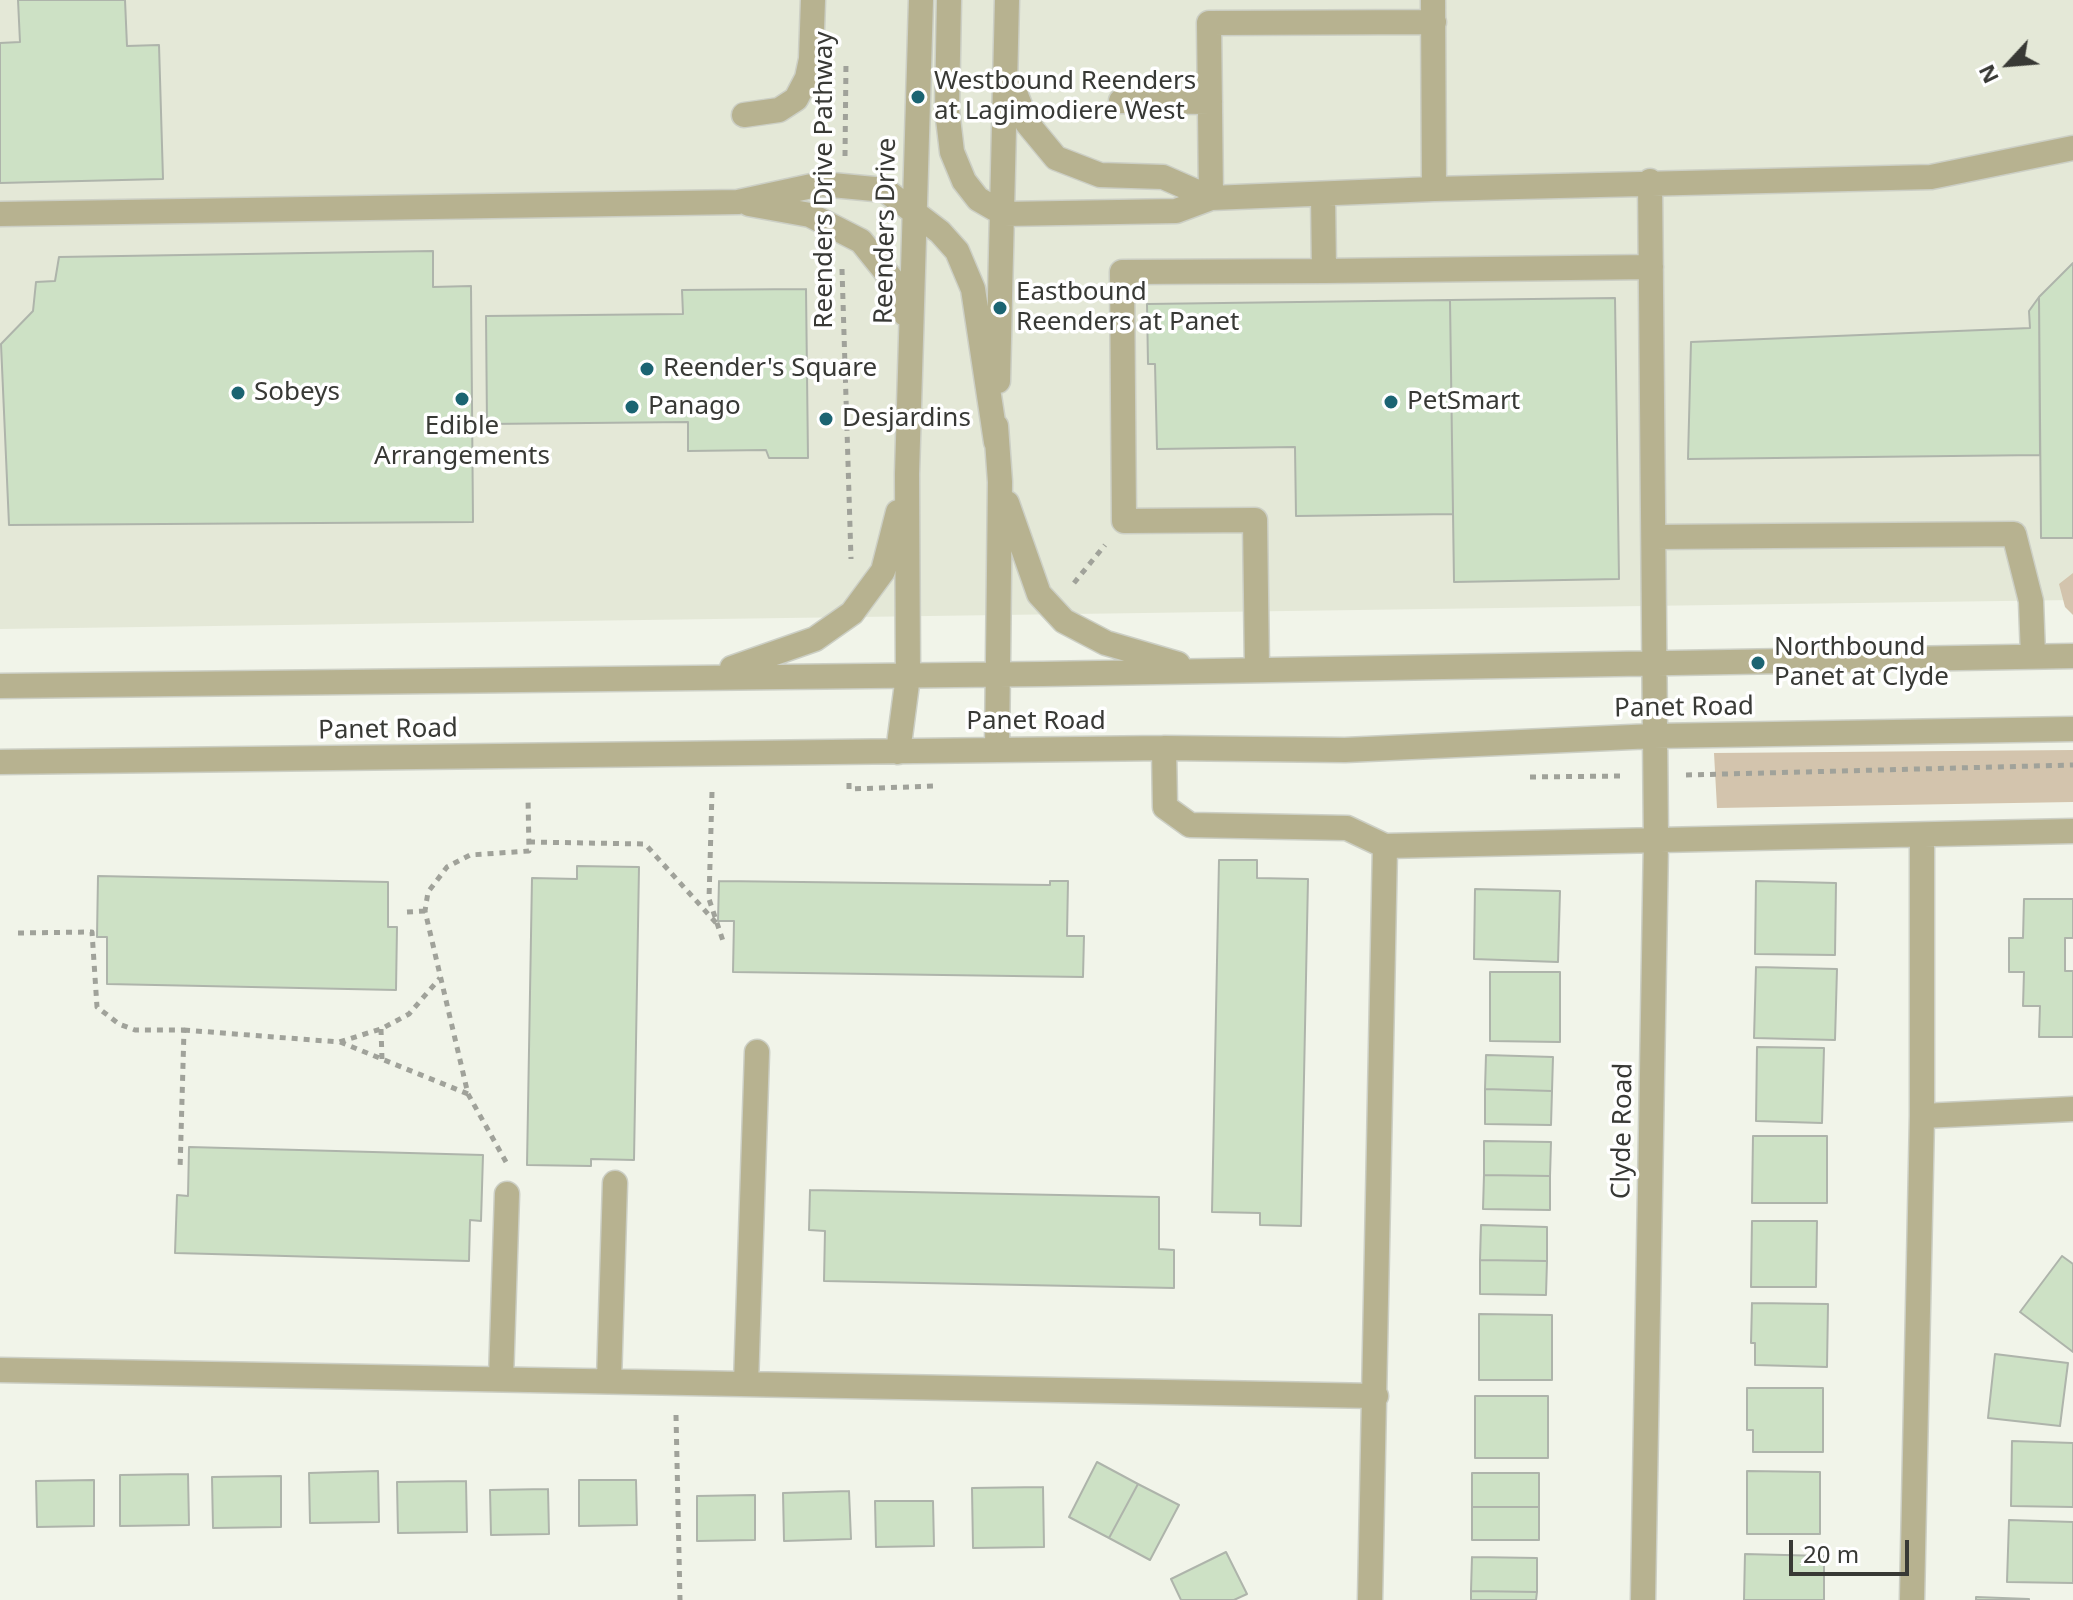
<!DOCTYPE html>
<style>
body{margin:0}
#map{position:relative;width:2073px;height:1600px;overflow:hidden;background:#f1f4e9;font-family:"Noto Sans",sans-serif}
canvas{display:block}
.north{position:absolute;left:1969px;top:24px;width:80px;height:80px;-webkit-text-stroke:6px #fff;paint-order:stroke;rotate:244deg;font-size:22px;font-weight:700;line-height:32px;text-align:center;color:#383935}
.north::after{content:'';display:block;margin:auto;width:28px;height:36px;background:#383935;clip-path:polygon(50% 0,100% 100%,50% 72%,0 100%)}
.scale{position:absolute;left:1789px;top:1540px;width:120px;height:36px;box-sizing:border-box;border:4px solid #383935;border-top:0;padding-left:10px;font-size:24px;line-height:28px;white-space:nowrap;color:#383935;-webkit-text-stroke:6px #fff;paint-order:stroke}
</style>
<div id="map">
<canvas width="2073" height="1600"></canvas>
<div class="north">N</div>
<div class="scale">20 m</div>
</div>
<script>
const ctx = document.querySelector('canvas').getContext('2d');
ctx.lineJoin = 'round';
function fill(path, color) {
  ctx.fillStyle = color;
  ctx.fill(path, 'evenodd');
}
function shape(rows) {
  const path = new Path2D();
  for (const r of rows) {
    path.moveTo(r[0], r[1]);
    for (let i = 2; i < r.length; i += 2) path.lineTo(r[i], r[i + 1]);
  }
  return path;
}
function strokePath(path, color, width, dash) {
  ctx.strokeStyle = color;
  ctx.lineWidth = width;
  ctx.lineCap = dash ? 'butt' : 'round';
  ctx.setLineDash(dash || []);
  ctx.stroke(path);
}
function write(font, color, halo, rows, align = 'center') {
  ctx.font = font + ' "Noto Sans",sans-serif';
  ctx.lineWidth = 7;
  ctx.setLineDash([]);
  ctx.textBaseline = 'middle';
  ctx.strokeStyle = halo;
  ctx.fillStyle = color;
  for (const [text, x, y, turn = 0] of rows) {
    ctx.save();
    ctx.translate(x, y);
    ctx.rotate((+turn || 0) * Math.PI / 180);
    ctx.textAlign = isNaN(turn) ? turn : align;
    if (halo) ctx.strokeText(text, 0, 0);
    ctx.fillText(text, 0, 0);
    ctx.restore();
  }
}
const built = shape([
 [0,0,2073,0,2073,600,0,629]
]);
const green = shape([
 [2073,573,2073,615,2065,607,2059,584],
 [2073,750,2073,802,1717,808,1714,753]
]);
const building = shape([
 [18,0,125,0,127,46,159,45,163,179,0,183,0,43,20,42,18,0],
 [433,251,433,287,471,286,473,522,9,525,1,344,33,311,36,282,55,281,59,257,433,251],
 [2073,263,2073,538,2041,538,2039,297,2073,263],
 [806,289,808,458,769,458,766,450,688,451,688,422,487,424,486,316,683,314,682,290,806,289],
 [2039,297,2040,455,1688,459,1691,342,2030,328,2029,311,2039,297],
 [1615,298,1619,579,1454,582,1450,300,1615,298],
 [1450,300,1453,514,1296,516,1295,447,1157,449,1155,364,1148,364,1147,304,1450,300],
 [1219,860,1257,860,1257,878,1308,879,1301,1226,1260,1225,1260,1213,1212,1212,1219,860],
 [577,866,639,867,634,1160,591,1159,591,1166,527,1165,532,878,577,879,577,866],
 [98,876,388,882,388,927,397,927,396,990,107,984,107,937,97,937,98,876],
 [719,881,1050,885,1050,881,1068,881,1067,936,1084,936,1083,977,733,972,734,921,718,921,719,881],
 [1756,881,1836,883,1835,955,1755,954,1756,881],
 [1475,889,1560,891,1558,962,1474,959,1475,889],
 [2024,899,2073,899,2073,938,2065,938,2065,971,2073,971,2073,1037,2039,1037,2040,1006,2023,1006,2024,972,2009,972,2009,938,2023,938,2024,899],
 [1756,967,1837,969,1835,1040,1754,1038,1756,967],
 [1490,972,1560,972,1560,1042,1490,1041,1490,972],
 [1757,1047,1824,1048,1822,1123,1756,1121,1757,1047],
 [1486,1055,1553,1057,1552,1091,1485,1089,1486,1055],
 [1485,1089,1552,1091,1551,1125,1485,1124,1485,1089],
 [1753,1136,1827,1136,1827,1203,1752,1203,1753,1136],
 [1484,1141,1551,1142,1550,1176,1484,1175,1484,1141],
 [189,1147,483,1155,481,1221,470,1220,469,1261,175,1253,177,1195,188,1196,189,1147],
 [1484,1175,1550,1176,1550,1210,1483,1209,1484,1175],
 [810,1190,1159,1197,1159,1249,1174,1250,1174,1288,824,1281,825,1231,809,1230,810,1190],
 [1752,1221,1817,1221,1816,1287,1751,1287,1752,1221],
 [1481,1225,1547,1227,1547,1261,1480,1260,1481,1225],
 [2062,1256,2073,1264,2073,1352,2020,1312,2062,1256],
 [1480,1260,1547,1261,1546,1295,1480,1294,1480,1260],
 [1752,1303,1828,1304,1827,1367,1755,1365,1755,1343,1751,1343,1752,1303],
 [1479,1314,1552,1315,1552,1380,1479,1380,1479,1314],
 [1995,1354,2068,1363,2060,1426,1988,1418,1995,1354],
 [1747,1388,1823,1388,1823,1452,1753,1452,1753,1430,1747,1430,1747,1388],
 [1475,1396,1548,1396,1548,1458,1475,1458,1475,1396],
 [2012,1441,2073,1443,2073,1507,2011,1506,2012,1441],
 [1097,1462,1138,1484,1109,1538,1069,1517,1097,1462],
 [378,1471,379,1522,310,1523,309,1473,378,1471],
 [1747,1471,1820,1472,1820,1534,1747,1534,1747,1471],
 [1472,1473,1539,1473,1539,1507,1472,1507,1472,1473],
 [188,1474,189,1525,120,1526,120,1475,188,1474],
 [281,1476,281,1527,213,1528,212,1477,281,1476],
 [94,1480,94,1526,37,1527,36,1481,94,1480],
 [579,1480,636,1480,637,1525,579,1526,579,1480],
 [466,1481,467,1532,398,1533,397,1482,466,1481],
 [1138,1484,1179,1505,1150,1560,1109,1538,1138,1484],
 [1043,1487,1044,1547,973,1548,972,1488,1043,1487],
 [548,1489,549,1534,491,1535,490,1490,548,1489],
 [849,1491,851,1539,784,1541,783,1493,849,1491],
 [755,1495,755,1540,697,1541,697,1496,755,1495],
 [875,1501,933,1501,934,1546,876,1547,875,1501],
 [1472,1507,1539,1507,1539,1540,1472,1540,1472,1507],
 [2009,1520,2073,1522,2073,1583,2007,1582,2009,1520],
 [1226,1552,1247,1594,1234,1600,1181,1600,1171,1579,1226,1552],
 [1745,1554,1824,1556,1824,1600,1744,1600,1745,1554],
 [1472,1557,1537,1558,1537,1592,1471,1591,1472,1557],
 [1471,1591,1537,1592,1536,1600,1471,1600,1471,1591],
 [1976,1597,2029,1599,2029,1600,1976,1600,1976,1597]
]);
const path = shape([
 [845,156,846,62],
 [842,269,851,559],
 [1074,583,1105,545],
 [1686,775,2073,765],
 [1530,777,1624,776],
 [849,783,849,789,936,786],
 [712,792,709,899,724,944],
 [529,842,645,844,718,925],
 [407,912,425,911],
 [18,933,92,932,97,1007,119,1024,135,1030,184,1030,180,1170],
 [381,1029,382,1059],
 [184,1030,339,1042,381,1029,409,1014,440,978],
 [340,1042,468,1094],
 [506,1162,468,1094,425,911,428,892,447,867,470,855,529,851,528,797],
 [676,1415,680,1600]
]);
const minor = shape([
 [949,0,947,110,952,152,964,181,978,199,1004,214,1176,211,1211,198,1434,189,1931,177,2073,148],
 [1433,0,1434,189],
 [1012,85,1027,123,1056,158,1100,175,1163,177,1211,198],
 [1121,101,1210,102],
 [744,115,779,110,796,99,807,78,811,59,813,0],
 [1211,198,1209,23,1434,22],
 [749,204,810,215,861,241,902,292,905,314],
 [0,214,738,202,821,184,885,190,940,232,957,251,973,289,996,442],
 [1324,271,1651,267],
 [998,381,1007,0],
 [996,426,1000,482,997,750],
 [1007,503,1039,594,1064,621,1106,643,1178,664],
 [1655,537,2014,534,2031,601,2033,656],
 [732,668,815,639,852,613,883,571,898,512],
 [1257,669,1255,520,1124,521,1122,272,1324,271,1323,194],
 [0,686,1042,674,2073,656],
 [1164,748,1165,807,1190,825,1347,828,1385,846,2073,831],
 [898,752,908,676,907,474,921,0],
 [0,762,1164,748,1345,750,1654,736,2073,729],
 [1922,1116,2073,1109],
 [0,1370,1376,1396],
 [501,1379,507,1194],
 [609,1381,615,1183],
 [746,1384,757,1052],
 [1370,1600,1385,846],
 [1643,1600,1656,841,1650,181],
 [1912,1600,1922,1116,1922,835]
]);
const markers = [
 [918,97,8,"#1b6472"],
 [1000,308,8,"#1b6472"],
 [647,369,8,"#1b6472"],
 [238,393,8,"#1b6472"],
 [462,399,8,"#1b6472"],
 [1391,402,8,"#1b6472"],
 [632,407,8,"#1b6472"],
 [826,419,8,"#1b6472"],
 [1758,663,8,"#1b6472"]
];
const poiNames = [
 ["Westbound Reenders",934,82],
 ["at Lagimodiere West",934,112],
 ["Eastbound",1016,293],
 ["Reenders at Panet",1016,323],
 ["Reender's Square",663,369],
 ["Sobeys",254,393],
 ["PetSmart",1407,402],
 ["Panago",648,407],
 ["Desjardins",842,419],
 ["Edible",462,427,"center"],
 ["Arrangements",462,457,"center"],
 ["Northbound",1774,648],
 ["Panet at Clyde",1774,678]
];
const streetNames = [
 ["Reenders Drive Pathway",825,180,-90],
 ["Reenders Drive",886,231,-89],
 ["Panet Road",1684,708,-1],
 ["Panet Road",1036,722],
 ["Panet Road",388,730,-1],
 ["Clyde Road",1623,1131,-89]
];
fill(built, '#e4e8d7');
fill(green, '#d3c4ad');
fill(building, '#cde1c5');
strokePath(building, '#aeb4ab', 2);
strokePath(minor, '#cccfc5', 27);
strokePath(path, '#a0a29a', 5, [6, 6]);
strokePath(minor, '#b7b290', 24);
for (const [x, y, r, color] of markers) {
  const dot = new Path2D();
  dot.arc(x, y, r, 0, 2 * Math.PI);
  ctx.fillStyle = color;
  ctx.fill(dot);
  strokePath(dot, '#fff', 3);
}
write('26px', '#383935', '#fff', poiNames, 'left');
write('26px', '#383935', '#fff', streetNames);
</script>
